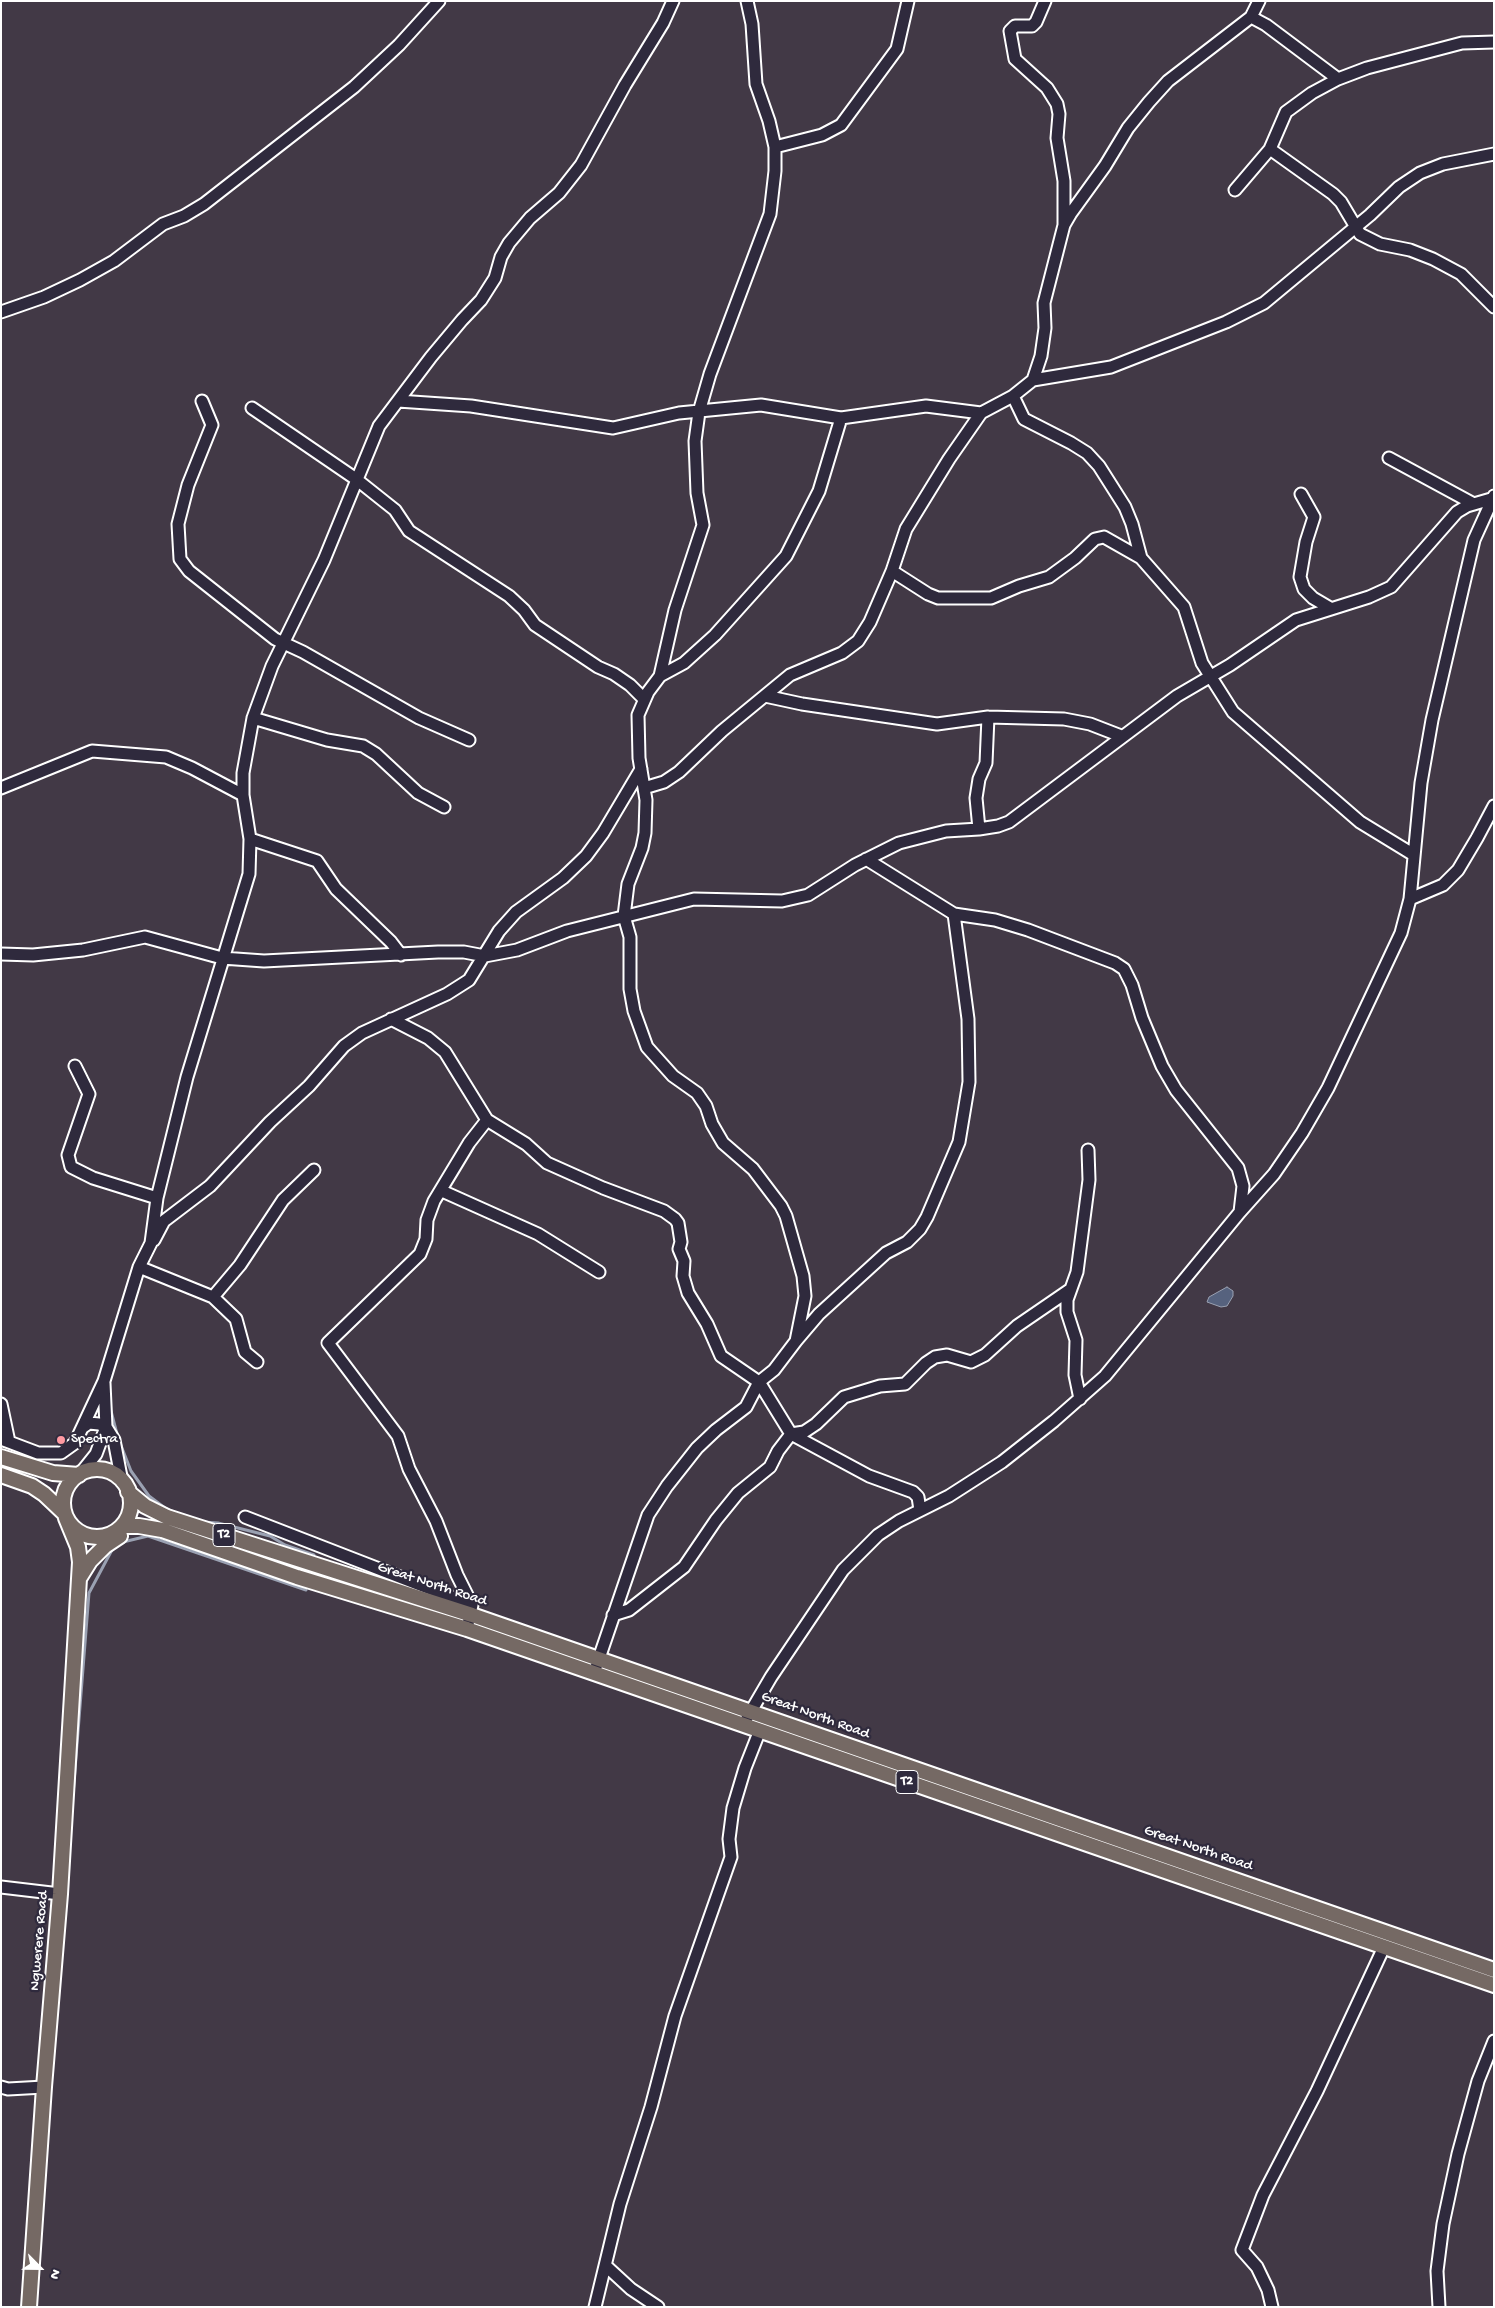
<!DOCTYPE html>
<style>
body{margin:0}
#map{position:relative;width:1495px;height:2308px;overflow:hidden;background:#423946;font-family:"Gochi Hand",sans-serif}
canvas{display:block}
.frame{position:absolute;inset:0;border:2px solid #fff;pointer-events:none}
.north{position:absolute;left:15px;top:2243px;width:50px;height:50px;-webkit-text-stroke:4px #2f2a3d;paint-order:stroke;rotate:113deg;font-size:14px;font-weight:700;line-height:20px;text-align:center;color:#fff}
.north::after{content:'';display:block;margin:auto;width:18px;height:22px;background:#fff;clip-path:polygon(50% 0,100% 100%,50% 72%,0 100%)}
</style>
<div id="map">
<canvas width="1495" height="2308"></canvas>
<div class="frame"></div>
<div class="north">N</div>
</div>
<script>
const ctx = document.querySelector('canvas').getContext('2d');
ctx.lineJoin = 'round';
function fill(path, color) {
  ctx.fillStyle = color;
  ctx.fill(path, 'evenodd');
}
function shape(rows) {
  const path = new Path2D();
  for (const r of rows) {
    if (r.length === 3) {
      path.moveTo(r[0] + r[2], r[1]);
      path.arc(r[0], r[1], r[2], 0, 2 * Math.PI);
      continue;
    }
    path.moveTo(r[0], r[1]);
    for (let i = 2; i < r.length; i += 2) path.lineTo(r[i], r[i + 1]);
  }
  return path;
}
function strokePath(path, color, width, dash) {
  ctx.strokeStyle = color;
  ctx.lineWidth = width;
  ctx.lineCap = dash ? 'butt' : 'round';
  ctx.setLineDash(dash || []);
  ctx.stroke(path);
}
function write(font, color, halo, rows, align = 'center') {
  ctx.font = font + ' "Gochi Hand",sans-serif';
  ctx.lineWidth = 4.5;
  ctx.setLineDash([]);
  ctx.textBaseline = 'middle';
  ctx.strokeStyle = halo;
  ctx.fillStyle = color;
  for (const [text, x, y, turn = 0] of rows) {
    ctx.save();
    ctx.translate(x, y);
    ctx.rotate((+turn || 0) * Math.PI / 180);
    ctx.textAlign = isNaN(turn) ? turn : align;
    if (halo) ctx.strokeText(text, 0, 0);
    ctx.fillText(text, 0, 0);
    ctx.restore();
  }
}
const water = shape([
 [1227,1287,1233,1291,1233,1296,1227,1306,1221,1307,1207,1302,1209,1297,1227,1287]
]);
const stream = shape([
 [111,1411,117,1434],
 [120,1443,131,1471,149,1496,165,1508,174,1512],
 [203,1522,218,1523,270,1536,285,1545,314,1555],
 [123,1542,148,1536,306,1590],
 [73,1795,89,1593,113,1548],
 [50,2097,54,2043]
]);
const minor = shape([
 [747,1,752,24,756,84,769,121,775,147,775,171,770,214,710,374,699,412,695,441,697,493,703,525,675,610,660,676,648,692,638,715,639,758,646,800,645,833,642,848,628,884,624,916,630,937,630,989,634,1011,647,1047,673,1076,697,1093,706,1106,712,1124,723,1143,753,1169,781,1206,786,1216,803,1276,805,1296,796,1341],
 [1045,1,1036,22,1032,26,1015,26,1010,31,1015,59,1047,88,1057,104,1059,114,1057,138,1064,181,1064,224],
 [1251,17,1266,25,1338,79],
 [775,147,822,135,841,125,897,49,908,1],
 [1270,149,1333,194,1341,202,1360,234,1380,244,1410,250,1433,259,1461,274,1494,307],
 [1235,190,1270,149,1286,112,1312,93,1338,79,1367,68,1462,43,1494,42],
 [1,312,44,297,80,280,114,261,163,224,184,216,204,204,354,87,399,45,439,1],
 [1033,380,1041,356,1045,328,1044,303,1064,225,1071,213,1105,166,1128,128,1149,102,1168,81,1251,17,1259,1],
 [1013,396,1024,419,1071,443,1087,453,1099,466,1125,507,1132,524,1141,558,1184,607,1202,663,1233,712,1360,822,1414,855],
 [202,401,212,425,188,485,178,524,180,559,189,571,275,639,303,652,419,718,469,740],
 [398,401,471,406,613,428,679,413,761,405,841,418,926,406,981,413,1013,396,1033,380,1111,367,1226,322,1264,303,1370,215,1399,187,1420,173,1443,164,1494,154],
 [252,408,356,479,395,510,409,531,509,596,524,610,535,625,598,667,614,674,630,685,644,699],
 [1389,458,1474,504],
 [1301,494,1314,517,1306,542,1300,577,1304,589,1313,598,1330,608],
 [892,571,928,594,938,598,991,598,1019,586,1049,577,1075,558,1095,539,1104,537,1141,558],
 [660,676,684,663,715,635,786,556,819,491,841,418],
 [765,696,802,704,937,724,988,717,1064,719,1090,724,1121,736],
 [253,718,327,740,363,746,376,754,418,793,444,807],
 [1,788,92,751,166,757,192,768,243,795],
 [644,788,664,782,679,772,722,731,790,675,842,653,858,641,870,622,892,571,906,529,949,459,981,413],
 [979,829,976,798,979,779,986,763,988,717],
 [250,839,317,861,336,889,391,942,401,955],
 [866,859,954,914,995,920,1028,930,1115,963,1124,969,1132,985,1142,1018,1162,1066,1176,1090,1238,1168,1243,1186,1240,1212],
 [1410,899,1443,885,1458,870,1477,838,1494,806],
 [1,954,33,955,83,950,145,937,222,958,264,961,438,952,464,952,485,956,517,950,567,931,694,899,782,901,808,895,855,865,899,843,946,831,979,829,998,826,1009,822,1177,696,1230,665,1296,620,1369,597,1391,587,1457,512,1467,506,1491,499],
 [391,1019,428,1038,445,1052,487,1120,526,1144,547,1163,603,1188,664,1211,675,1219,678,1223,681,1242,679,1249,684,1261,683,1276,688,1293,707,1324,721,1356,759,1382,791,1434,869,1476,913,1492,918,1497,920,1510],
 [75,1066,89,1094,68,1155,71,1167,93,1178,157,1198],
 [442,1191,538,1234,599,1272],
 [154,1240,164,1221,210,1186,270,1122,309,1086,344,1046,362,1033,447,994,469,980,499,931,516,912,563,878,586,856,603,833,641,769],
 [139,1267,213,1297,236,1319,245,1352,257,1362],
 [213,1297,240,1265,283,1200,314,1170],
 [1080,1399,1075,1375,1076,1340,1067,1312,1067,1300,1077,1272,1089,1180,1088,1150],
 [1,1404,9,1442],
 [82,1428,104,1381,139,1267,151,1243,157,1198,187,1077,249,874,250,839,243,795,243,773,253,718,272,666,324,560,379,426,431,357,462,320,481,300,495,278,501,257,509,243,530,218,559,193,581,165,625,85,663,23,673,1],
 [1,1439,38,1453,61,1453,75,1443,82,1428,89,1423,99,1424,106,1427,114,1440,122,1482],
 [80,1474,96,1454,106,1427,104,1383],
 [245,1517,472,1605],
 [613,1615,629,1610,684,1567,716,1520,738,1493,770,1467,778,1451,791,1434,804,1432,816,1424,844,1397,880,1386,905,1384,926,1363,935,1357,947,1355,971,1362,985,1355,1017,1326,1071,1289],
 [467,1629,472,1605,457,1575,436,1521,409,1469,398,1436,328,1343,420,1254,426,1239,427,1220,434,1201,469,1143,487,1120],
 [594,1673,648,1515,667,1486,697,1448,716,1430,746,1407,759,1382,774,1370,796,1341,819,1314,886,1253,907,1242,920,1229,927,1217,959,1142,969,1082,968,1019,954,914],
 [747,1718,771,1677,843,1570,878,1535,899,1521,949,1496,1002,1462,1054,1421,1105,1376,1240,1212,1274,1174,1302,1133,1328,1088,1401,933,1410,899,1421,783,1432,720,1474,540,1494,496],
 [1,1887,60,1894],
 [1,2087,8,2089,44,2087],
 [606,2266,631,2289,658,2307],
 [595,2307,620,2204,651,2107,675,2016,731,1857,729,1839,733,1808,745,1768,760,1730],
 [1272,2307,1268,2290,1257,2267,1242,2250,1263,2195,1317,2091,1384,1947],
 [1439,2307,1437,2271,1443,2224,1458,2154,1478,2081,1494,2041]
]);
const major = shape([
 [1,1457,53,1473,79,1475],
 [97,1503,34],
 [1,1475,32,1486,44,1494,63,1512],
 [128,1492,145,1506,167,1517,472,1615,1494,1970],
 [122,1526,139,1526,162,1530,297,1577,467,1629,1494,1985],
 [80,1577,90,1561,105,1546,120,1536],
 [29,2307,44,2087,60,1894,80,1562,78,1547,66,1518]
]);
const markers = [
 [61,1440,5,"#ff9aa2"]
];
const shields = [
 [224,1535,22],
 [907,1782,22]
];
const shieldNames = [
 ["T2",224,1535],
 ["T2",907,1782]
];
const poiNames = [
 ["Spectra",71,1440]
];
const streetNames = [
 ["Great North Road",432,1585,18],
 ["Great North Road",815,1716,20],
 ["Great North Road",1198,1849,19],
 ["Ngwerere Road",40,1941,-85]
];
fill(water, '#56627e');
strokePath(water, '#9aa1b2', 1);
strokePath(stream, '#9aa1b2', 3);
strokePath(minor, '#fff', 15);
strokePath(major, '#fff', 18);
strokePath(minor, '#2f2a3d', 11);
strokePath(major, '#756964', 14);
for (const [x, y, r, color] of markers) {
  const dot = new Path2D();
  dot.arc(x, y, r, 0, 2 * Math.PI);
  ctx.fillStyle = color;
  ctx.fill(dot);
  strokePath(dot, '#2f2a3d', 2);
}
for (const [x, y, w] of shields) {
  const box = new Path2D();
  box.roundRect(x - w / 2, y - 11.5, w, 23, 4);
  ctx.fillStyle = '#2f2a3d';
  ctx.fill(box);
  strokePath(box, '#fff', 1);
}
write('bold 14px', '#fff', null, shieldNames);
write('15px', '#fff', '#2f2a3d', poiNames, 'left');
write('15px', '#fff', '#2f2a3d', streetNames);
</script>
